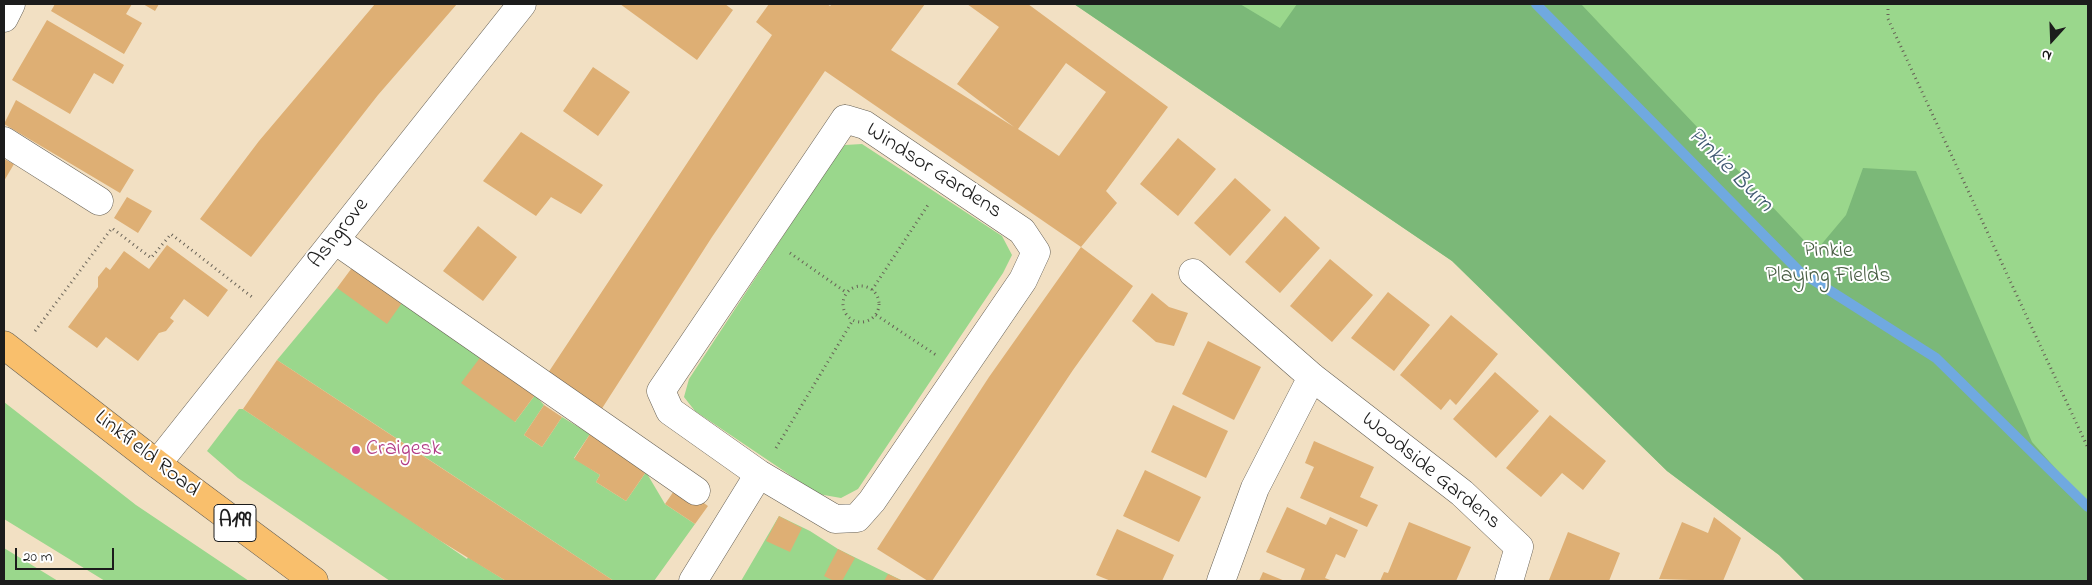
<!DOCTYPE html>
<style>
body{margin:0}
#map{position:relative;width:2092px;height:585px;overflow:hidden;background:#f2e0c3;font-family:"Indie Flower",sans-serif}
canvas{display:block}
.frame{position:absolute;inset:0;border:5px solid #1c1c1c;pointer-events:none}
.north{position:absolute;left:2027px;top:15px;width:50px;height:50px;-webkit-text-stroke:4px #fff;paint-order:stroke;rotate:200deg;font-size:14px;font-weight:700;line-height:20px;text-align:center;color:#1c1c1c}
.north::after{content:'';display:block;margin:auto;width:18px;height:22px;background:#1c1c1c;clip-path:polygon(50% 0,100% 100%,50% 72%,0 100%)}
.scale{position:absolute;left:15px;top:548px;width:99px;height:22px;box-sizing:border-box;border:2px solid #1c1c1c;border-top:0;padding-left:6px;font-size:15px;line-height:18px;white-space:nowrap;color:#1c1c1c;-webkit-text-stroke:4px #fff;paint-order:stroke}
</style>
<div id="map">
<canvas width="2092" height="585"></canvas>
<div class="frame"></div>
<div class="north">N</div>
<div class="scale">20 m</div>
</div>
<script>
const ctx = document.querySelector('canvas').getContext('2d');
ctx.lineJoin = 'round';
function fill(path, color) {
  ctx.fillStyle = color;
  ctx.fill(path, 'evenodd');
}
function shape(rows) {
  const path = new Path2D();
  for (const r of rows) {
    if (r.length === 3) {
      path.moveTo(r[0] + r[2], r[1]);
      path.arc(r[0], r[1], r[2], 0, 2 * Math.PI);
      continue;
    }
    path.moveTo(r[0], r[1]);
    for (let i = 2; i < r.length; i += 2) path.lineTo(r[i], r[i + 1]);
  }
  return path;
}
function strokePath(path, color, width, dash) {
  ctx.strokeStyle = color;
  ctx.lineWidth = width;
  ctx.lineCap = dash ? 'butt' : 'round';
  ctx.setLineDash(dash || []);
  ctx.stroke(path);
}
function write(font, color, halo, rows, align = 'center') {
  ctx.font = font + ' "Indie Flower",sans-serif';
  ctx.lineWidth = 4;
  ctx.setLineDash([]);
  ctx.textBaseline = 'middle';
  ctx.strokeStyle = halo;
  ctx.fillStyle = color;
  for (const [text, x, y, turn = 0] of rows) {
    ctx.save();
    ctx.translate(x, y);
    ctx.rotate((+turn || 0) * Math.PI / 180);
    ctx.textAlign = isNaN(turn) ? turn : align;
    if (halo) ctx.strokeText(text, 0, 0);
    ctx.fillText(text, 0, 0);
    ctx.restore();
  }
}
const green = shape([
 [1074,4,2088,4,2088,581,1805,581,1779,555,1667,471,1452,261],
 [862,144,1002,236,1012,255,1003,273,858,489,841,498,818,494,695,411,684,397,689,379,833,160,845,145],
 [337,288,404,300,482,355,515,422,535,395,544,405,524,435,542,447,562,417,590,434,574,458,600,475,596,482,626,501,646,472,665,504,695,524,654,581,614,581,277,360],
 [4,402,136,505,249,581,105,581,4,519],
 [239,409,243,409,384,502,467,559,468,557,506,581,390,581,238,478,207,451],
 [779,516,810,531,838,549,903,581,741,581],
 [4,548,58,581,4,581]
]);
const forest = shape([
 [1074,4,1240,4,1280,28,1297,4,1581,4,1815,252,1846,215,1863,168,1916,171,2032,442,2088,505,2088,581,1805,581,1779,555,1667,471,1452,261]
]);
const stream = shape([
 [1536,4,1799,271,1936,358,2088,507]
]);
const building = shape([
 [55,4,132,4,126,14,142,23,124,54,51,11],
 [143,4,159,4,155,11],
 [375,4,457,4,378,95,251,257,200,219,259,141],
 [620,4,725,4,733,10,697,60],
 [769,4,827,4,830,6,832,4,925,4,891,50,1014,127,957,84,999,27,967,4,1028,4,1168,107,1106,191,1117,203,1081,247,825,71,712,237,601,410,546,376,772,35,756,22],
 [1066,63,1106,92,1059,156,1018,129],
 [47,20,124,65,113,84,94,73,70,114,12,80],
 [593,67,630,92,598,136,563,111],
 [16,100,134,170,120,193,4,124],
 [521,132,603,185,581,214,551,197,536,216,483,181],
 [1178,138,1216,169,1178,216,1140,184],
 [4,159,14,164,4,181],
 [1235,178,1271,210,1230,256,1194,223],
 [127,197,152,211,138,233,114,218],
 [1285,216,1320,248,1280,293,1245,262],
 [478,226,517,257,483,301,443,271],
 [167,245,228,290,208,317,184,299,170,318,174,321,166,331,159,333,138,361,106,337,97,348,68,327,98,287,98,277,106,267,110,270,124,251,149,269],
 [1081,247,1133,286,1073,370,932,581,928,581,877,549,989,377],
 [1330,259,1373,295,1332,342,1290,306],
 [354,265,404,300,387,324,337,288],
 [1388,292,1430,325,1394,371,1351,338],
 [1152,293,1169,307,1188,313,1174,346,1156,342,1132,321],
 [1451,315,1498,354,1456,405,1450,399,1441,410,1400,375],
 [1208,341,1261,367,1234,420,1182,394],
 [482,355,535,395,515,422,461,383],
 [277,360,417,452,614,581,506,581,439,540,243,409],
 [1495,372,1539,411,1496,458,1453,419],
 [544,405,562,417,542,447,524,435],
 [1173,405,1228,431,1206,478,1151,452],
 [1550,415,1606,461,1583,490,1562,473,1541,497,1506,468],
 [590,434,646,472,626,501,596,482,600,475,574,459],
 [1314,441,1374,467,1360,497,1378,505,1367,527,1300,498,1314,467,1305,463],
 [1145,470,1201,497,1179,542,1123,516],
 [678,485,708,506,695,524,665,504],
 [1287,507,1326,525,1330,517,1358,530,1345,558,1336,554,1325,578,1333,581,1300,581,1305,569,1266,552],
 [779,516,802,528,790,552,766,541],
 [1714,517,1741,538,1723,581,1659,579,1682,522,1708,533],
 [1409,522,1471,547,1456,581,1380,581,1384,572,1388,573],
 [1117,529,1174,555,1162,581,1111,581,1096,575],
 [1568,532,1620,553,1609,581,1549,580],
 [838,549,855,558,842,581,834,581,824,576],
 [1263,572,1285,581,1259,581],
 [888,574,903,581,884,581]
]);
const path = shape([
 [1888,4,1888,19,2088,448],
 [790,253,847,293],
 [861,304,18],
 [872,290,928,205],
 [876,315,936,355],
 [35,331,112,228,151,258,171,234,252,297],
 [776,448,853,320]
]);
const minor = shape([
 [4,18,11,4],
 [845,119,865,125,1022,231,1036,252,1023,280,872,501,857,518,835,519,759,474,670,411,661,391,845,119],
 [4,141,99,201],
 [335,240,696,491],
 [1193,273,1312,377,1462,493,1519,547,1509,581],
 [157,464,522,4],
 [693,581,759,474],
 [1221,581,1255,488,1312,377]
]);
const major = shape([
 [4,345,157,464,314,581]
]);
const markers = [
 [356,450,5,"#d1479c"]
];
const shields = [
 [235,523,42]
];
const shieldNames = [
 ["A199",235,523]
];
const streetNames = [
 ["Windsor Gardens",933,172,33],
 ["Ashgrove",340,234,-52],
 ["Linkfield Road",146,455,38],
 ["Woodside Gardens",1430,472,39]
];
const parkNames = [
 ["Pinkie",1828,252],
 ["Playing Fields",1828,277]
];
const hotelNames = [
 ["Craigesk",366,450]
];
const waterNames = [
 ["Pinkie Burn",1729,171,45]
];
fill(green, '#9ad78c');
fill(forest, '#7bb878');
strokePath(stream, '#70a9e0', 10);
fill(building, '#deaf74');
strokePath(minor, '#676156', 29);
strokePath(major, '#676156', 29);
strokePath(path, '#676156', 3, [1, 4]);
strokePath(minor, '#fff', 28);
strokePath(major, '#f9bf6c', 28);
for (const [x, y, r, color] of markers) {
  const dot = new Path2D();
  dot.arc(x, y, r, 0, 2 * Math.PI);
  ctx.fillStyle = color;
  ctx.fill(dot);
  strokePath(dot, '#fff', 2);
}
for (const [x, y, w] of shields) {
  const box = new Path2D();
  box.roundRect(x - w / 2, y - 18.5, w, 37, 4);
  ctx.fillStyle = '#fff';
  ctx.fill(box);
  strokePath(box, '#1c1c1c', 1);
}
write('bold 21px', '#1c1c1c', null, shieldNames);
write('22px', '#1c1c1c', '#fff', streetNames);
write('22px', '#485d43', '#fff', parkNames);
write('22px', '#b23c85', '#fff', hotelNames, 'left');
write('italic 24px', '#425b74', '#fff', waterNames);
</script>
